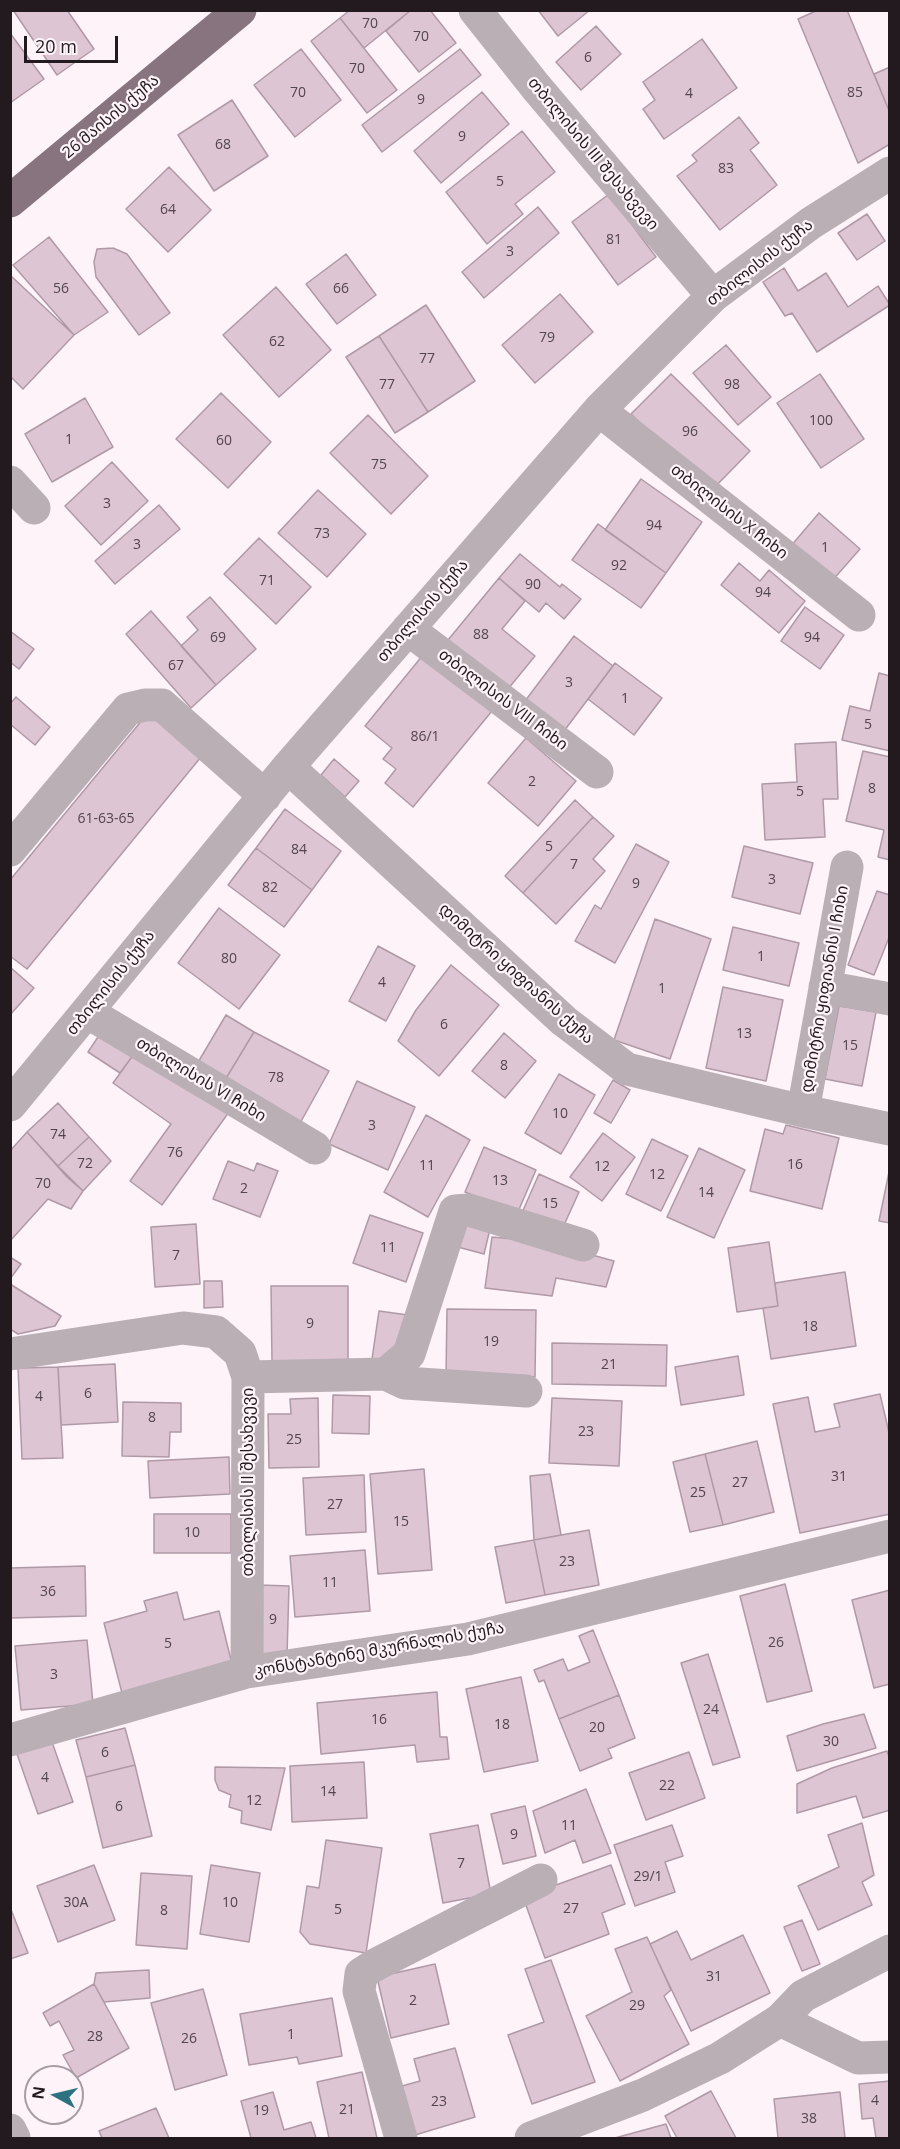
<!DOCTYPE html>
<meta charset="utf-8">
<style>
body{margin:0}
#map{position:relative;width:900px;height:2149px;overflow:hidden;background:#fdf3f8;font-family:"Open Sans",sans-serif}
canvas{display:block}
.frame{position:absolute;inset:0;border:12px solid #231a20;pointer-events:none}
.north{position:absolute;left:24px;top:2065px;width:60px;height:60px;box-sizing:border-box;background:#fdf3f8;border:2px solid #a69ca2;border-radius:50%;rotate:278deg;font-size:16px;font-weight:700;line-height:24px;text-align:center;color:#231a20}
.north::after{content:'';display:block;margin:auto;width:21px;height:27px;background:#2c7280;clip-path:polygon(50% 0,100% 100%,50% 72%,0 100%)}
.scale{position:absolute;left:24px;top:36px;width:94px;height:27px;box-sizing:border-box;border:3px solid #231a20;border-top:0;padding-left:8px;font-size:18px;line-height:21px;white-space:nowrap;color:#231a20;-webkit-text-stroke:4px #fdf3f8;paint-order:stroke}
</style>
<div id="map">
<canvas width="900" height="2149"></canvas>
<div class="frame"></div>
<div class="north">N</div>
<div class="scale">20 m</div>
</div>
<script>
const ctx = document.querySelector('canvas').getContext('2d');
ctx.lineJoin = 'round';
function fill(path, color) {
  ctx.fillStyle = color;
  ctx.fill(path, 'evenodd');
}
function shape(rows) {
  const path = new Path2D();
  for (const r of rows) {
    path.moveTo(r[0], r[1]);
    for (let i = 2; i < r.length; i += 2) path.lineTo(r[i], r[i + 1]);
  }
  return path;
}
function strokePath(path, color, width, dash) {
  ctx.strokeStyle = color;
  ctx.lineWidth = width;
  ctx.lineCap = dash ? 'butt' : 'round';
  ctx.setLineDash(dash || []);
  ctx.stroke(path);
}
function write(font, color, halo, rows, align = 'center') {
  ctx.font = font + ' "Open Sans","Noto Sans Georgian",sans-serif';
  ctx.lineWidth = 4.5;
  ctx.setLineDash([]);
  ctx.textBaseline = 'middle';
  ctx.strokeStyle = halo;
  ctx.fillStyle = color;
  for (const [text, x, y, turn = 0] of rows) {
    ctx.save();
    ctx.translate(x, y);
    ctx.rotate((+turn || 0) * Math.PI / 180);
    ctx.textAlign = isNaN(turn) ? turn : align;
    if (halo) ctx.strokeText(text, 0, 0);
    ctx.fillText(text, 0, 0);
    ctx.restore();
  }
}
const building = shape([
 [13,10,67,10,94,49,57,75,13,10],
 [350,10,411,10,364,48,340,18,350,10],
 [411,10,430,10,456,43,419,72,386,31,411,10],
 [538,10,590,10,558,36,538,10],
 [818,10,847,10,890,113,890,144,858,163,798,19,818,10],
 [340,18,397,90,367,113,311,41,340,18],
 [596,26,621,54,581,90,556,62,596,26],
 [10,33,44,79,10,103,10,33],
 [702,39,737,88,664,139,643,109,655,100,643,82,702,39],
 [301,49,341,100,295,137,254,85,301,49],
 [460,49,481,75,382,152,362,125,460,49],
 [890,67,890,113,874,74,890,67],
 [482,92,509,124,441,183,414,151,482,92],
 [232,100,268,156,214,191,178,135,232,100],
 [739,117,759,143,750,150,777,185,720,230,677,176,697,161,692,155,739,117],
 [522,131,555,172,515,204,523,214,487,244,446,192,522,131],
 [169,167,211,210,168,252,126,209,169,167],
 [609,194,656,257,618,285,572,222,609,194],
 [538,207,559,233,484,298,462,272,538,207],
 [867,214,885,241,857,260,838,233,867,214],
 [49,237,108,312,74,335,13,265,49,237],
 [113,248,127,254,170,313,139,335,96,277,94,262,97,249,113,248],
 [346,254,376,295,337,324,306,284,346,254],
 [784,268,798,291,826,273,848,307,878,286,890,305,817,352,792,313,785,316,763,282,784,268],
 [10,275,74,335,23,389,10,376,10,275],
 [276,287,331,350,279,397,223,335,276,287],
 [560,294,593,332,535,383,502,345,560,294],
 [426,305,475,381,428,412,379,336,426,305],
 [379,336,428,412,395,433,346,357,379,336],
 [726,345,771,397,738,425,693,373,726,345],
 [671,374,750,451,710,492,631,414,671,374],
 [820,374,864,439,821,468,777,403,820,374],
 [221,393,271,442,228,488,176,439,221,393],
 [85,398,113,447,52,482,25,434,85,398],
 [368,415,428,476,391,514,330,453,368,415],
 [112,462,148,501,101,545,65,506,112,462],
 [641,479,702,522,666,573,605,530,641,479],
 [318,490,366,534,327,577,278,533,318,490],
 [159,505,180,529,115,584,95,561,159,505],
 [819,513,860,549,831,582,790,547,819,513],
 [598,524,666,573,641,608,572,560,598,524],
 [259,538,311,587,276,624,224,574,259,538],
 [520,554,560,587,562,584,581,599,564,619,546,603,539,612,499,578,520,554],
 [739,563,760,581,769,570,805,601,779,633,721,585,739,563],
 [499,578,525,601,502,629,535,656,508,689,448,640,499,578],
 [210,597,256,649,216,685,181,646,198,630,187,617,210,597],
 [805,607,844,635,820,669,781,641,805,607],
 [151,611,216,685,191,708,126,634,151,611],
 [10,631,34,649,19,669,10,662,10,631],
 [574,636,613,666,564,731,525,701,574,636],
 [423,655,492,711,413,807,385,783,396,769,383,759,392,748,365,726,423,655],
 [615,663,662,698,634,735,588,699,615,663],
 [879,673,890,676,890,751,842,740,850,706,870,711,879,673],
 [16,697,50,727,35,745,10,724,10,704,16,697],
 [148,713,201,757,27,969,10,956,10,880,148,713],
 [526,738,576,781,538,826,488,783,526,738],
 [836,742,838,799,823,799,825,837,765,840,762,784,797,782,795,744,836,742],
 [863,751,890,757,890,860,878,857,884,830,846,821,863,751],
 [334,759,359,781,345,797,321,775,334,759],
 [575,800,593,817,523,893,505,876,575,800],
 [285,809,341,851,312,890,256,848,285,809],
 [593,817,614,836,593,859,605,871,556,924,523,893,593,817],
 [636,844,669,862,615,963,575,941,595,905,601,909,636,844],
 [744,846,813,863,800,914,732,897,744,846],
 [256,848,312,890,284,927,228,885,256,848],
 [877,891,890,895,890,935,874,975,848,965,877,891],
 [219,908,280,955,239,1009,178,963,219,908],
 [655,919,711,939,670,1059,614,1040,655,919],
 [733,927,799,943,789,986,723,970,733,927],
 [378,946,415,966,386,1021,349,1001,378,946],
 [451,965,499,1005,439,1076,398,1041,416,1010,451,965],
 [10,967,34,988,10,1015,10,967],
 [723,987,783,1000,766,1081,706,1068,723,987],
 [839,1006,876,1012,862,1086,825,1079,839,1006],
 [226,1015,254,1032,222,1085,194,1069,226,1015],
 [102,1031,134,1054,120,1073,88,1052,102,1031],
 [254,1032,329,1071,299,1125,222,1085,254,1032],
 [504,1033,536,1061,505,1098,472,1071,504,1033],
 [134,1054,229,1112,162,1205,130,1181,171,1124,113,1083,134,1054],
 [559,1074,595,1095,561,1154,525,1133,559,1074],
 [613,1080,630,1090,611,1123,594,1113,613,1080],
 [357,1081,415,1107,388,1170,329,1144,357,1081],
 [58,1103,89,1137,58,1166,27,1132,58,1103],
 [426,1115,470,1140,428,1217,384,1192,426,1115],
 [786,1125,839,1138,822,1209,750,1191,765,1129,783,1134,786,1125],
 [27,1132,67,1177,83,1191,71,1209,48,1199,10,1241,10,1151,27,1132],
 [603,1133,635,1157,602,1201,570,1177,603,1133],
 [89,1137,111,1161,83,1191,58,1166,89,1137],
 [652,1139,688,1156,661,1211,626,1194,652,1139],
 [484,1147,536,1170,517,1214,465,1192,484,1147],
 [699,1148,745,1170,714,1238,667,1217,699,1148],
 [228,1161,254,1171,257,1163,278,1171,260,1217,213,1199,228,1161],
 [889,1172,890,1172,890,1223,879,1221,889,1172],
 [539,1174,579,1192,560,1234,521,1215,539,1174],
 [370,1215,423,1233,406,1282,353,1263,370,1215],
 [462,1221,490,1229,484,1254,454,1246,462,1221],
 [196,1224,200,1284,155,1287,151,1227,196,1224],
 [492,1237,545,1242,614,1261,606,1287,556,1278,552,1296,485,1288,492,1237],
 [769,1242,778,1306,737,1312,728,1248,769,1242],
 [10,1257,21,1264,10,1279,10,1257],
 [845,1272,856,1346,771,1359,763,1308,778,1306,775,1283,845,1272],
 [204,1281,222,1281,223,1307,204,1308,204,1281],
 [10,1284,61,1316,55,1326,18,1334,10,1329,10,1284],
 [271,1286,348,1286,348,1362,272,1362,271,1286],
 [447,1309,536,1310,535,1377,446,1375,447,1309],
 [379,1311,408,1315,400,1348,387,1361,372,1359,379,1311],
 [552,1343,667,1345,666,1386,552,1384,552,1343],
 [738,1356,744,1395,681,1405,675,1367,738,1356],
 [115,1364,118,1422,61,1425,58,1367,115,1364],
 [58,1367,63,1458,22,1459,18,1368,58,1367],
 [880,1394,890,1437,890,1514,800,1533,773,1404,808,1397,815,1432,840,1427,834,1404,880,1394],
 [333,1395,370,1396,369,1434,332,1433,333,1395],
 [318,1398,319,1467,269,1468,268,1414,291,1414,290,1399,318,1398],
 [552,1398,622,1401,619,1466,549,1463,552,1398],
 [123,1402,181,1403,181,1432,170,1432,169,1457,122,1456,123,1402],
 [757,1441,774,1512,723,1525,705,1454,757,1441],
 [705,1454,723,1525,690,1532,673,1462,705,1454],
 [229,1457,230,1494,150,1498,148,1461,229,1457],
 [424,1469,432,1570,378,1574,370,1474,424,1469],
 [550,1474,561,1535,534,1540,530,1476,550,1474],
 [364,1475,366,1532,306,1535,303,1478,364,1475],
 [154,1514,231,1514,231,1553,154,1553,154,1514],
 [589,1530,599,1585,545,1595,534,1540,589,1530],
 [534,1540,545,1595,506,1603,495,1547,534,1540],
 [365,1550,370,1611,295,1617,290,1556,365,1550],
 [85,1566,86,1616,10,1618,10,1568,85,1566],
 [785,1584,812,1691,767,1702,740,1596,785,1584],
 [260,1585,289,1586,287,1655,257,1654,260,1585],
 [890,1590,890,1684,874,1688,852,1600,890,1590],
 [177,1592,184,1620,219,1611,232,1664,122,1693,104,1623,147,1611,144,1601,177,1592],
 [593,1630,619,1695,559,1719,544,1680,539,1682,534,1670,563,1659,568,1671,590,1662,579,1636,593,1630],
 [87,1640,93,1704,21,1710,15,1646,87,1640],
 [708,1654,740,1757,713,1765,681,1663,708,1654],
 [521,1677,538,1761,484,1772,466,1689,521,1677],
 [437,1692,440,1737,447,1737,449,1759,417,1762,415,1745,321,1754,317,1703,437,1692],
 [619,1695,635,1738,608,1749,612,1758,580,1771,559,1719,619,1695],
 [864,1714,876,1748,797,1771,787,1736,823,1724,864,1714],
 [125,1728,135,1765,86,1777,76,1740,125,1728],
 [52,1742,73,1802,38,1814,17,1754,52,1742],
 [887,1751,890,1760,890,1810,863,1818,856,1796,797,1813,797,1784,832,1768,887,1751],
 [689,1752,705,1798,646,1820,629,1773,689,1752],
 [364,1762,367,1818,292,1822,290,1766,364,1762],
 [135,1765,152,1836,103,1848,86,1777,135,1765],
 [215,1767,285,1768,271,1830,241,1823,242,1811,229,1807,231,1795,219,1790,215,1780,215,1767],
 [586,1789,611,1853,583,1863,575,1840,545,1853,533,1811,586,1789],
 [525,1806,536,1856,503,1864,491,1814,525,1806],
 [862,1823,874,1875,862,1882,872,1905,818,1930,798,1886,839,1867,828,1835,862,1823],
 [478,1825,491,1894,443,1903,430,1834,478,1825],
 [672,1825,683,1856,665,1862,675,1892,635,1906,614,1845,672,1825],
 [326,1840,382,1848,366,1953,310,1944,300,1932,307,1886,319,1888,326,1840],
 [94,1865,115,1920,58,1942,37,1886,94,1865],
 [211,1865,260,1873,249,1942,200,1934,211,1865],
 [611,1865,625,1904,602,1913,609,1934,545,1958,523,1897,611,1865],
 [141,1873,192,1876,187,1949,136,1945,141,1873],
 [10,1907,28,1953,10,1959,10,1907],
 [802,1920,820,1964,802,1971,784,1927,802,1920],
 [677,1931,691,1960,743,1935,770,1993,691,2031,650,1944,677,1931],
 [647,1937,671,1990,664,1996,689,2044,620,2081,586,2016,632,1992,615,1949,647,1937],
 [551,1960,595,2082,532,2104,508,2035,544,2022,525,1969,551,1960],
 [435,1964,449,2024,391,2038,377,1977,435,1964],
 [149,1970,150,1998,104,2002,94,1984,96,1973,149,1970],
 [94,1984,129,2048,76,2078,63,2055,74,2050,59,2021,50,2026,43,2013,94,1984],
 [203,1989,227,2075,175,2090,151,2003,203,1989],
 [332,1998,342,2056,299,2064,297,2057,249,2065,240,2014,332,1998],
 [455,2048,475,2117,415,2135,402,2086,420,2081,414,2059,455,2048],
 [362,2072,377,2138,329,2138,317,2082,362,2072],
 [890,2081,890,2138,876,2138,873,2118,862,2119,859,2084,890,2081],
 [711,2091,736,2138,677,2138,665,2116,711,2091],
 [273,2092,284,2130,311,2122,316,2138,251,2138,241,2101,273,2092],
 [840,2092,845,2138,778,2138,774,2099,840,2092],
 [156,2108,169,2138,102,2138,99,2131,156,2108],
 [666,2124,671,2138,615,2138,666,2124]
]);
const minor = shape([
 [475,10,536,87,713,296],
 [599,410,859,615],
 [10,482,34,508],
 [408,629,597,772],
 [288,767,564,1021,627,1069,803,1111,890,1129],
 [10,850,128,709,145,705,162,705,265,796],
 [825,987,890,999],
 [87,1012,315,1148],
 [10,1105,288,767,599,410,713,296,811,223,890,173],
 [803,1111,847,867],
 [10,1354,183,1328,216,1332,240,1353,248,1377,247,1672],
 [386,1374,409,1354,455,1211,469,1210,583,1245],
 [248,1377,386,1374,405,1383,526,1391],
 [10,1740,247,1672,468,1639,890,1536],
 [780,2020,858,2058,890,2057],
 [10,2130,14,2138],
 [401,2138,359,1991,361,1974,375,1965,541,1880],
 [531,2138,643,2095,720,2058,780,2020,803,1996,890,1951]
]);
const major = shape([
 [10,201,240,10]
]);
const numberNames = [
 ["70",370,24],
 ["70",421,37],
 ["6",588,58],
 ["70",357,69],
 ["70",298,93],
 ["85",855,93],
 ["4",689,94],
 ["9",421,100],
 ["9",462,137],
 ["68",223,145],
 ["83",726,169],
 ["5",500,182],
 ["64",168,210],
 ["81",614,240],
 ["3",510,252],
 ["56",61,289],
 ["66",341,289],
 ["79",547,338],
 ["62",277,342],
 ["77",427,359],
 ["77",387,385],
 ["98",732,385],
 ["100",821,421],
 ["96",690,432],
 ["1",69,440],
 ["60",224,441],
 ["75",379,465],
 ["3",107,504],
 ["94",654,526],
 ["73",322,534],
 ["3",137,545],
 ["1",825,548],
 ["92",619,566],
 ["71",267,581],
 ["90",533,585],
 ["94",763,593],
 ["88",481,635],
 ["69",218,638],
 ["94",812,638],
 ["67",176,666],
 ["3",569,683],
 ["1",625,699],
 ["5",868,725],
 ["86/1",425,737],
 ["2",532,782],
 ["8",872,789],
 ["5",800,792],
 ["61-63-65",106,819],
 ["5",549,847],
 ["84",299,850],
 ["7",574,865],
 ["3",772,880],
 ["9",636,884],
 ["82",270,888],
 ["1",761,957],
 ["80",229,959],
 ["4",382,983],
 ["1",662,989],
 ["6",444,1025],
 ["13",744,1034],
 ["15",850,1046],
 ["8",504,1066],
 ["78",276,1078],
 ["10",560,1114],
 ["3",372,1126],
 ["74",58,1135],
 ["76",175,1153],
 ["72",85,1164],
 ["16",795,1165],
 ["11",427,1166],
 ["12",602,1167],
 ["12",657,1175],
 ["13",500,1181],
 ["70",43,1184],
 ["2",244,1189],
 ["14",706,1193],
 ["15",550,1204],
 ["11",388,1248],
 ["7",176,1256],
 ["9",310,1324],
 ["18",810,1327],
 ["19",491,1342],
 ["21",609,1365],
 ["6",88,1394],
 ["4",39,1397],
 ["8",152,1418],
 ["23",586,1432],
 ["25",294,1440],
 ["31",839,1477],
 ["27",740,1483],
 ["25",698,1493],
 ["27",335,1505],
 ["15",401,1522],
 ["10",192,1533],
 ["23",567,1562],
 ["11",330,1583],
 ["36",48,1592],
 ["9",273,1620],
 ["26",776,1643],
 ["5",168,1644],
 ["3",54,1675],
 ["24",711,1710],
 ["16",379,1720],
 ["18",502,1725],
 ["20",597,1728],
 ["30",831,1742],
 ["6",105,1753],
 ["4",45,1778],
 ["22",667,1786],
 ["14",328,1792],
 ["12",254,1801],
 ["6",119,1807],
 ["11",569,1826],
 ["9",514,1835],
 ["7",461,1864],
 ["29/1",648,1877],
 ["30A",76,1903],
 ["10",230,1903],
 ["27",571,1909],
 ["5",338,1910],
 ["8",164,1911],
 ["31",714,1977],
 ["2",413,2001],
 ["29",637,2006],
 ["1",291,2035],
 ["28",95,2037],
 ["26",189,2039],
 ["4",875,2101],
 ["23",439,2102],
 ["21",347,2110],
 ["19",261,2111],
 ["38",809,2119]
];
const streetNames = [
 ["26 მაისის ქუჩა",111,117,-40],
 ["თბილისის III შესახვევი",593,154,50],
 ["თბილისის ქუჩა",760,263,-38],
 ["თბილისის X ჩიხი",729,512,38],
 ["თბილისის ქუჩა",423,611,-49],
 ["თბილისის VIII ჩიხი",503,700,37],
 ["დიმიტრი ყიფიანის ქუჩა",516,974,42],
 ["თბილისის ქუჩა",111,983,-51],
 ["დიმიტრი ყიფიანის I ჩიხი",825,989,-80],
 ["თბილისის VI ჩიხი",201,1080,31],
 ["თბილისის II შესახვევი",248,1482,-90],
 ["კონსტანტინე მკურნალის ქუჩა",379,1650,-10]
];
fill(building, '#dec5d3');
strokePath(building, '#b099a6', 1.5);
strokePath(minor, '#baafb5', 33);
strokePath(major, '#87747f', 33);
write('14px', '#52454d', null, numberNames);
write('16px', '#231a20', '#fdf3f8', streetNames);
</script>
